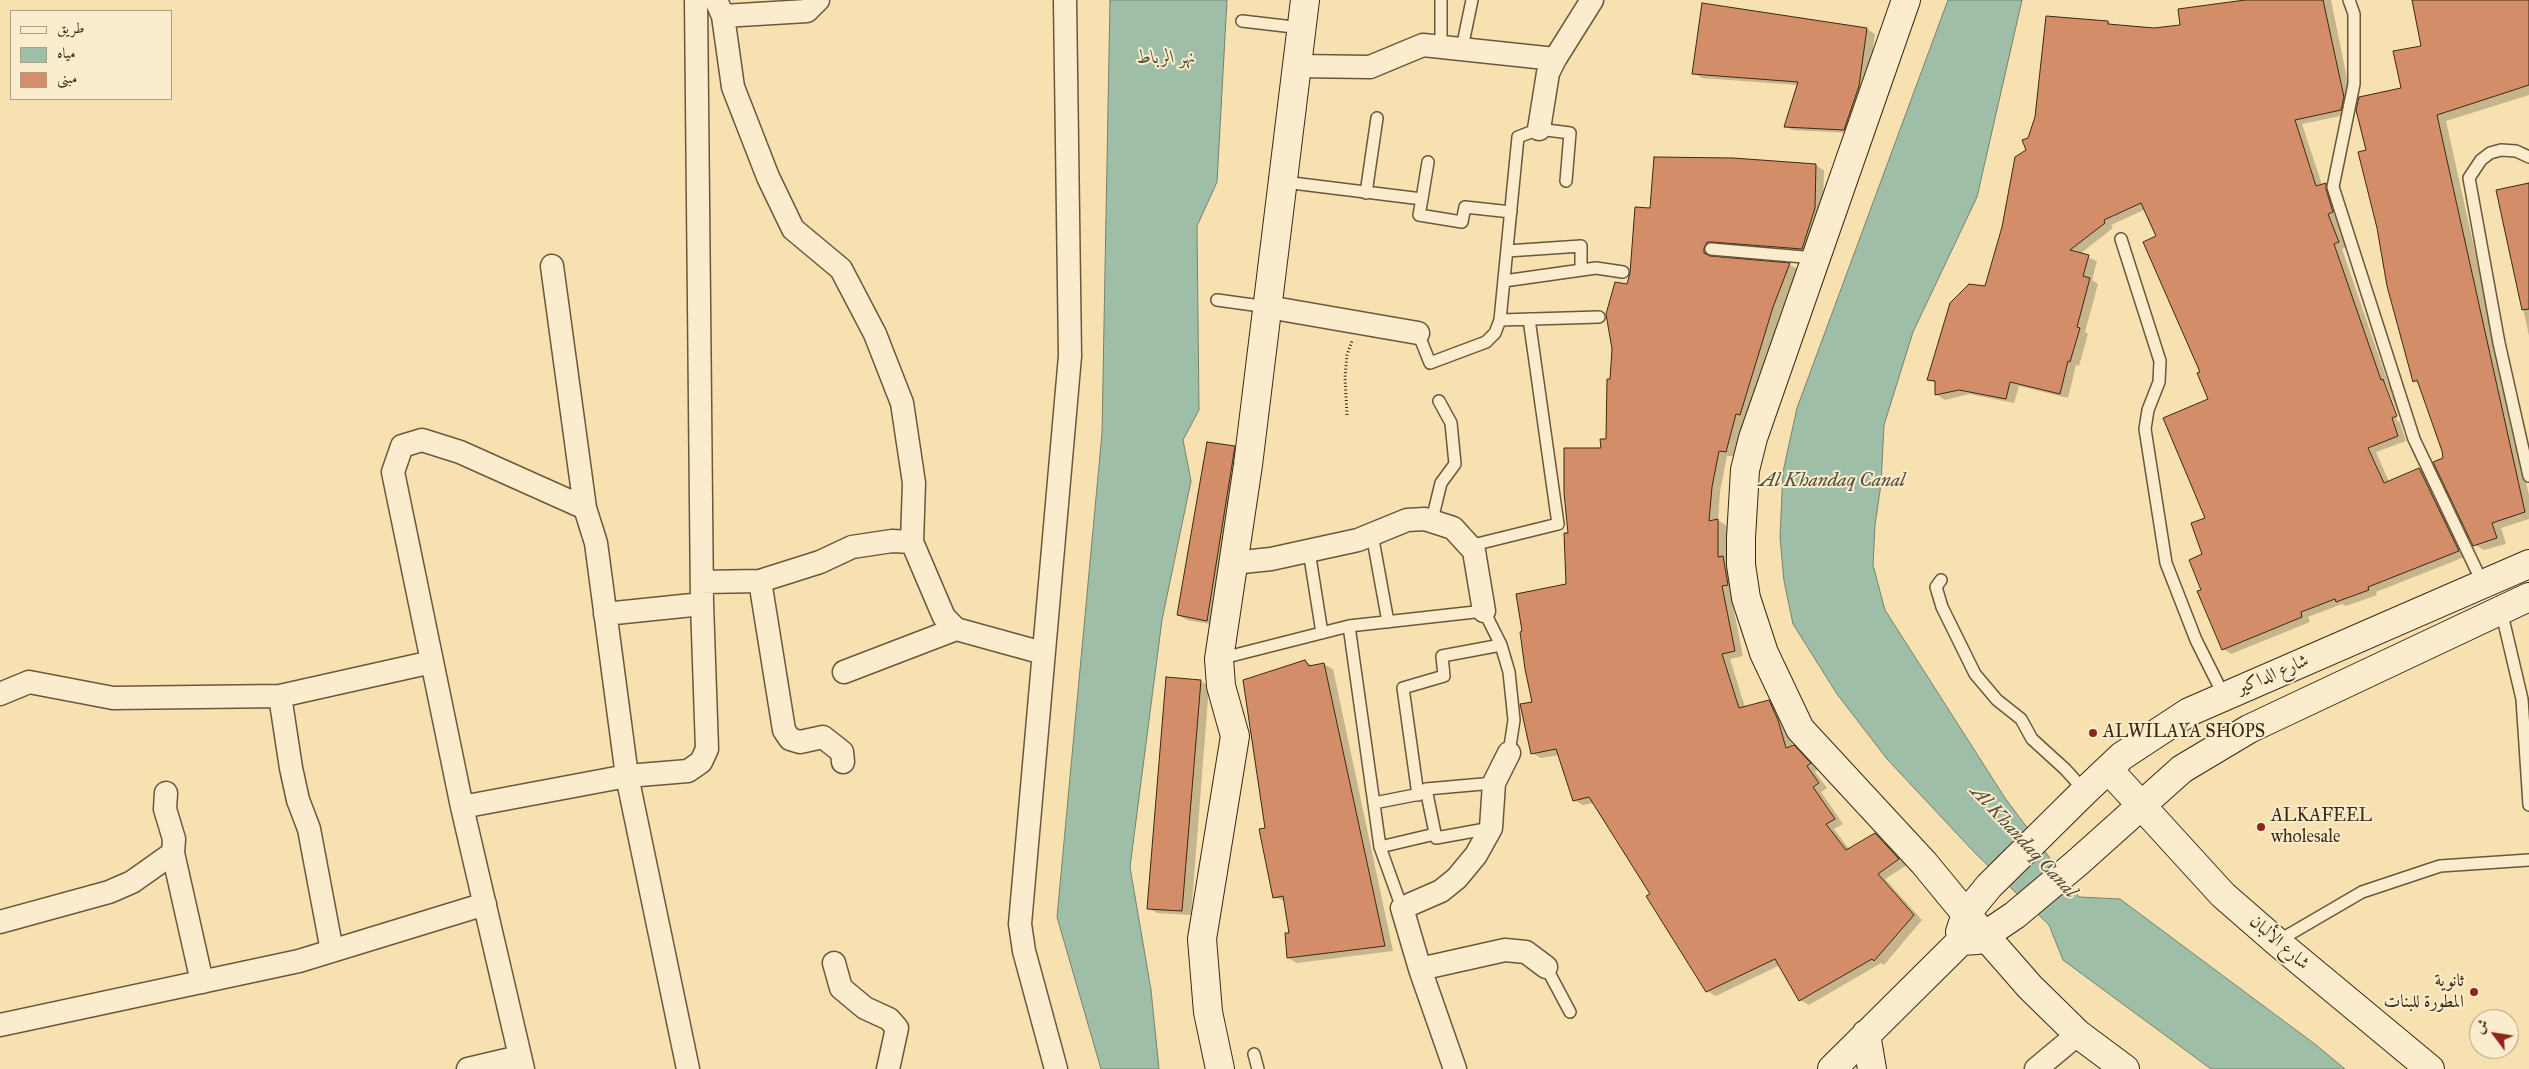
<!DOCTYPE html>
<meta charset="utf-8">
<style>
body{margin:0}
#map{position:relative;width:2529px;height:1069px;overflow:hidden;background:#f7e1b0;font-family:"IM FELL Great Primer",Amiri,serif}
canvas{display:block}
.legend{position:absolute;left:10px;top:10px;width:162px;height:90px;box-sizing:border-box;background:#faeccc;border:1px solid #ae9e83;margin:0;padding:6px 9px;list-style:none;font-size:15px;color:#3c2915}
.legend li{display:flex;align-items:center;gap:10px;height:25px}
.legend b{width:25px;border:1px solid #ae9e83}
.north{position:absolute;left:2469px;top:1009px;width:50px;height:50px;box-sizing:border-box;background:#faeccc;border:1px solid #ae9e83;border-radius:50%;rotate:301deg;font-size:14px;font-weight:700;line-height:20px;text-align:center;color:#3c2915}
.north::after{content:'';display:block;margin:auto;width:18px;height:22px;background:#8f2418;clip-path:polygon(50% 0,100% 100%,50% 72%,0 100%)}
</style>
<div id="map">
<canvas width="2529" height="1069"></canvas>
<ul class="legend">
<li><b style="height:6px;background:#faeccc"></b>طريق</li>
<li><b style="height:14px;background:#9ebea7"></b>مياه</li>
<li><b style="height:14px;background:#d38d68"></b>مبنى</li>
</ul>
<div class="north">ش</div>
</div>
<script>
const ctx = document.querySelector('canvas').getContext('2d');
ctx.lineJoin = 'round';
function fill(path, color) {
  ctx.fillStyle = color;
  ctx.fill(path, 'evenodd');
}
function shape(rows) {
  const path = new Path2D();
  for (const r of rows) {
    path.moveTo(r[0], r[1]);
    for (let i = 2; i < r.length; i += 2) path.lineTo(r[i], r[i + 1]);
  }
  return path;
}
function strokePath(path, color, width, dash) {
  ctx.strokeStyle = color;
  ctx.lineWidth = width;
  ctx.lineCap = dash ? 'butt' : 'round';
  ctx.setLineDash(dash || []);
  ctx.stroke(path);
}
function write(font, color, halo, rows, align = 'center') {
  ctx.font = font + ' "IM FELL Great Primer",Amiri,serif';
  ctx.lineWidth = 4;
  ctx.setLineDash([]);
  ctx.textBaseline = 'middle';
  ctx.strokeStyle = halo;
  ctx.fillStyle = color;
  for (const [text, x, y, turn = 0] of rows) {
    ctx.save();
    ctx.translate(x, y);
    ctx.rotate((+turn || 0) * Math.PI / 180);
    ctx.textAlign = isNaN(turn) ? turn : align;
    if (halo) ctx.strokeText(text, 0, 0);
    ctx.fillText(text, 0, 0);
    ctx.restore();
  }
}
const water = shape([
 [1110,0,1227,0,1217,182,1197,226,1199,410,1183,440,1191,481,1162,620,1130,867,1151,990,1159,1069,1101,1069,1057,917,1102,433,1110,0],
 [1948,0,2022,0,1977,197,1913,332,1884,425,1881,484,1875,525,1873,565,1885,610,2005,798,2079,897,2120,899,2316,1045,2345,1069,2211,1069,2063,960,2049,925,1975,853,1887,759,1837,694,1793,624,1784,581,1780,537,1783,472,1797,408,1948,0]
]);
const shadow = shape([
 [2246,0,2331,0,2352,103,2350,114,2302,124,2322,185,2326,184,2334,189,2341,217,2336,219,2347,247,2342,249,2388,383,2391,385,2405,421,2400,423,2406,441,2376,452,2389,482,2419,469,2428,474,2467,556,2376,592,2377,595,2346,606,2342,604,2308,617,2310,622,2231,654,2223,649,2202,590,2210,400,2157,237,2146,209,2111,225,2113,228,2080,254,2097,261,2092,280,2098,284,2085,332,2088,334,2079,366,2076,365,2068,398,2019,386,2014,403,1969,394,1945,400,1937,395,1936,383,1928,379,1986,288,2028,151,2029,139,2108,22,2114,26,2154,29,2181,26],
 [2382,381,2385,381,2401,421,2398,422],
 [2413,0,2529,0,2529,95,2446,121,2529,495,2529,519,2501,528,2506,544,2484,550,2474,544,2420,385,2414,381,2367,151,2403,89,2422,47],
 [1703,5,1867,29,1875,34,1867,91,1852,133,1793,130,1785,126,1798,85,1702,78,1694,73],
 [1815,165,1824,170,1823,213,1811,254,1712,253,1713,258,1790,265,1798,269,1781,312,1749,419,1745,418,1734,456,1727,456,1720,492,1718,520,1727,526,1727,560,1731,562,1736,590,1730,591,1743,656,1730,659,1745,707,1769,701,1777,706,1787,726,1793,747,1802,752,1818,769,1815,772,1827,788,1821,792,1843,824,1834,829,1849,849,1875,834,1883,839,1907,865,1885,879,1922,920,1884,965,1881,963,1809,1005,1800,1000,1780,965,1716,996,1707,991,1651,895,1594,803,1583,805,1574,800,1559,755,1541,758,1532,753,1534,703,1567,585,1570,534,1607,440,1611,381,1628,286,1651,209],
 [2529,184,2529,336,2498,191],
 [1234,447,1243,452,1216,625,1187,620,1178,615],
 [1305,661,1313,666,1324,664,1333,669,1393,951,1297,963,1288,958,1290,934,1285,901,1274,897,1267,829],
 [1200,681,1209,686,1191,915,1157,913,1148,908]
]);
const building = shape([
 [2245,0,2323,0,2344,97,2341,110,2295,120,2316,186,2326,183,2326,189,2333,212,2328,214,2339,242,2334,244,2381,380,2383,379,2397,416,2392,418,2398,436,2368,448,2384,483,2419,468,2459,551,2368,587,2369,590,2336,602,2335,599,2301,612,2302,617,2222,650,2197,591,2201,590,2189,560,2202,554,2191,523,2205,518,2163,418,2208,399,2197,373,2200,372,2143,242,2156,236,2141,203,2104,220,2105,223,2070,250,2089,255,2083,276,2090,278,2077,327,2080,328,2070,362,2068,361,2060,394,2010,382,2006,399,1959,390,1935,395,1935,381,1927,380,1950,303,1969,284,1985,286,2002,227,2015,157,2026,150,2022,140,2028,138,2035,117,2046,16,2108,21,2108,24,2154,28,2180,25,2178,9,2245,0],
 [2412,0,2529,0,2529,85,2437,115,2525,512,2492,523,2497,538,2473,546,2433,462,2443,458,2442,451,2417,380,2413,382,2387,286,2377,228,2358,152,2366,150,2356,110,2359,97,2401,88,2393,51,2421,46,2412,0],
 [1702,3,1867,28,1859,86,1844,130,1784,127,1798,82,1692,74,1702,3],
 [1654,157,1733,158,1816,164,1815,208,1802,249,1712,242,1707,242,1704,248,1704,253,1710,256,1790,263,1773,307,1740,415,1736,414,1726,452,1719,451,1712,487,1709,521,1718,519,1718,557,1723,556,1728,585,1722,586,1735,651,1722,654,1739,708,1769,700,1778,720,1786,748,1794,745,1811,763,1807,766,1819,783,1813,787,1835,819,1826,824,1846,850,1875,833,1899,859,1878,874,1914,915,1874,961,1872,959,1799,1001,1775,959,1706,992,1646,896,1650,894,1589,797,1573,801,1556,749,1531,754,1520,704,1532,702,1525,669,1520,632,1522,631,1516,594,1566,584,1564,533,1568,533,1564,493,1564,448,1601,448,1600,439,1606,439,1607,379,1610,379,1612,349,1606,314,1615,282,1627,284,1630,273,1635,207,1650,208,1654,157],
 [2529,183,2529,309,2522,310,2496,190,2529,183],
 [1207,442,1235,446,1207,621,1177,615,1207,442],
 [1305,660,1309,666,1324,663,1385,946,1287,958,1285,933,1289,933,1283,896,1273,898,1259,829,1265,828,1243,680,1305,660],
 [1166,677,1201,680,1182,911,1147,909,1166,677]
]);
const path = shape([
 [1347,415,1345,378,1347,355,1352,341]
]);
const lane = shape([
 [1441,0,1441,46],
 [2349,0,2354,14,2354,84,2333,187,2414,439,2483,584],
 [1242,21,1302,28],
 [1462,48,1472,0],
 [2529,157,2516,151,2501,150,2490,153,2481,160,2469,178,2499,343,2529,476],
 [1284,182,1422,199,1428,162],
 [1366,193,1377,118],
 [1422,199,1419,215,1462,222,1465,207,1511,212],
 [2121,239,2160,361,2159,382,2148,410,2145,429,2166,563,2196,640,2224,696],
 [1711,249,1815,258],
 [1507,251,1581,246,1581,270],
 [1504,281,1596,268,1623,272],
 [1217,300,1268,307],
 [1500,320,1599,317],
 [1418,333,1430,363,1486,342,1495,333,1500,320,1518,137,1539,129,1570,133,1566,181],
 [1432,520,1441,483,1455,464,1451,423,1439,401],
 [1372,534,1388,622],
 [1469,546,1558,524,1529,319],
 [1309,551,1322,633],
 [1941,580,1936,587,1942,607,1975,674,1997,700,2021,719,2032,739,2065,769,2085,791],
 [2501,610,2522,699,2529,805],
 [1349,626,1380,847,1402,908],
 [1219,659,1349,626,1484,611,1501,645,1509,672,1514,720,1509,753],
 [1418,795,1403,688,1444,676,1442,656,1501,645],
 [1374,803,1425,793],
 [1491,828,1436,838,1426,789,1494,783],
 [1380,847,1435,834],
 [2278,941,2362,892,2440,866,2529,860],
 [1546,967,1570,1012],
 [1254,1054,1258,1069]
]);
const street = shape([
 [716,0,723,16,733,87,768,177,793,229,841,269,875,334,902,403,914,483,912,542,944,617,956,629,1043,653],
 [723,16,807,11,818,0],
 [1297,66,1370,67,1423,45,1555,59],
 [1539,129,1548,73,1555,59,1592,0],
 [552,266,585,508],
 [1268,307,1418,333],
 [1233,563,1271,559,1358,540,1407,520,1425,519,1453,528,1474,551,1484,611],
 [760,581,784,730,790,739,800,742,823,737,842,752,843,762],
 [702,582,760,581,820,562,852,547,892,541,912,542],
 [605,614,702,604],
 [844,672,956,629],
 [0,694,29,682,113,698,280,696,432,662],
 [280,696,291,768,298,800,309,829,332,951],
 [462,807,627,776,688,771,701,762,707,749,702,604,696,0],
 [173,853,202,982],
 [0,922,109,892,132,882,173,853,174,839,165,809,166,793],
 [834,963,841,988,865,1008,889,1019,897,1028,888,1069],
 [1420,969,1402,908,1441,891,1457,878,1476,855,1491,828,1494,783,1509,753],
 [0,1025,299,961,485,904],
 [468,1069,519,1057],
 [523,1069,462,807,393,472,402,446,422,440,460,452,585,508,596,543,627,776,688,1069],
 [1056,1069,1024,951,1020,924,1070,356,1065,0],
 [1455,1069,1420,969,1505,950,1526,952,1546,967],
 [2036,1069,2078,1034]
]);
const secondary = shape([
 [1906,0,1753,438,1745,470,1741,538,1741,565,1746,598,1764,653,1800,729,1924,863,1966,914,2030,987,2078,1034,2125,1069],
 [2108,769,2223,895,2277,942,2430,1069],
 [1960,932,1966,914,1989,886,2085,791,2122,756,2189,712,2529,564],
 [1866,1034,1872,1069],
 [1220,1069,1208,1012,1202,939,1235,736,1221,686,1219,659,1248,465,1305,0],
 [1832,1069,1961,941,1978,940,2015,915,2077,863,2182,769,2249,729,2529,597]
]);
const markers = [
 [2093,733,5,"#8f2418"],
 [2261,827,5,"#8f2418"],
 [2474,992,5,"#8f2418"]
];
const streetNames = [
 ["شارع الداكير",2273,675,-23],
 ["شارع الألبان",2279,943,41]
];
const poiNames = [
 ["ALWILAYA SHOPS",2103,733],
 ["ALKAFEEL",2271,817],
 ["wholesale",2271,838],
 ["ثانوية",2464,982,"right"],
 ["المطورة للبنات",2464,1003,"right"]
];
const waterNames = [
 ["نهر الرباط",1166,58],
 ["Al Khandaq Canal",1832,481],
 ["Al Khandaq Canal",2023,842,47]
];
fill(water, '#9ebea7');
strokePath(water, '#77826d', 1);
fill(shadow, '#0003');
fill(building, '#d38d68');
strokePath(building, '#3c2915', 1);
strokePath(lane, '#6b573c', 14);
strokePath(street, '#6b573c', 25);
strokePath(secondary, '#3c2915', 30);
strokePath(path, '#3c2915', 3, [1, 2.5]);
strokePath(lane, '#faeccc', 11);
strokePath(street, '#faeccc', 22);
strokePath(secondary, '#faeccc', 28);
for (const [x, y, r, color] of markers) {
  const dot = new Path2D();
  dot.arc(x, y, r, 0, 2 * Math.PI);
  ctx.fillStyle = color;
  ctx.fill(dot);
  strokePath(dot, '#faeccc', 2);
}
write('18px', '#3c2915', '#faeccc', streetNames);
write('18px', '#3c2915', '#faeccc', poiNames, 'left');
write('italic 19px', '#544e3a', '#faeccc', waterNames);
</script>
